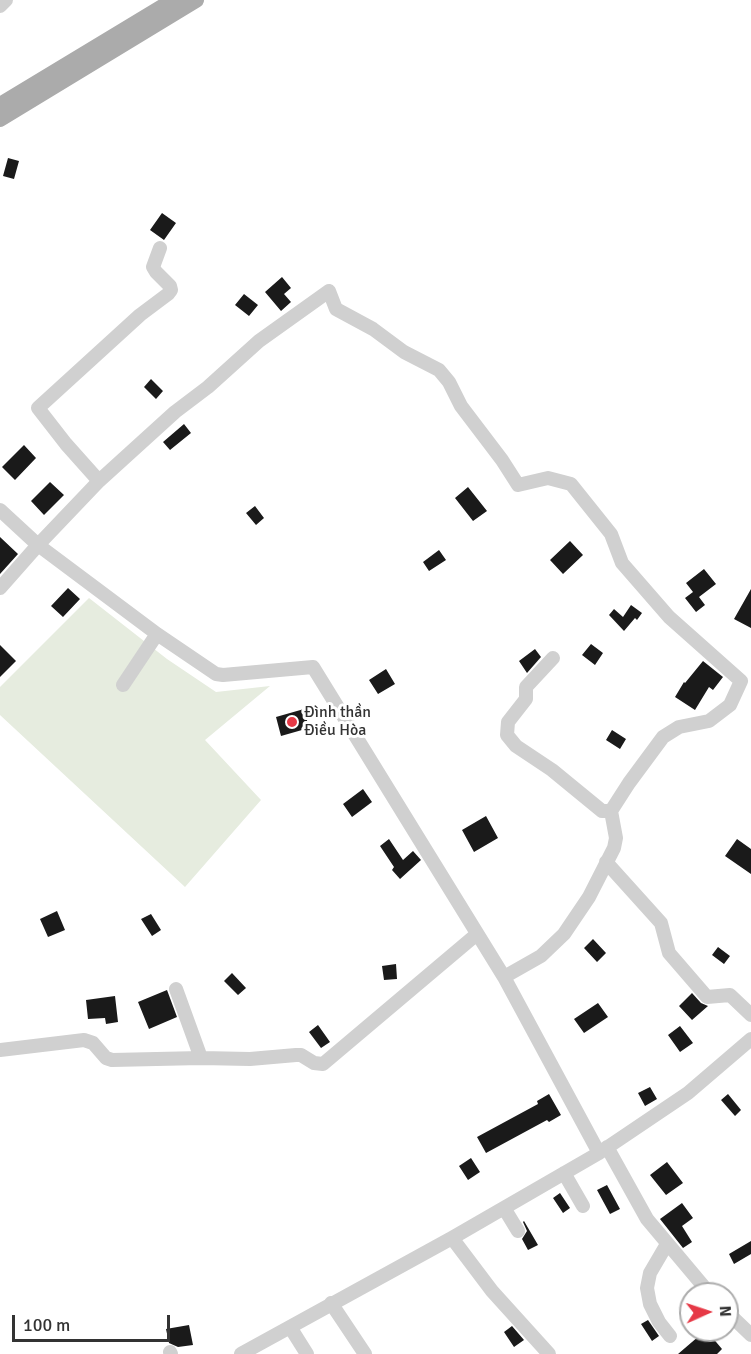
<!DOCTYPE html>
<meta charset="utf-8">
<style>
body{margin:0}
#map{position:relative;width:751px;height:1354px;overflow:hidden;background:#fff;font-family:Signika,sans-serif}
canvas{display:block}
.north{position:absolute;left:679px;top:1282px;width:60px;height:60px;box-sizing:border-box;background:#fff;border:2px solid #adadad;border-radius:50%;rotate:87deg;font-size:16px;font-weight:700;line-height:24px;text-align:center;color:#333}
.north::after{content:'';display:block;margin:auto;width:21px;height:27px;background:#e63946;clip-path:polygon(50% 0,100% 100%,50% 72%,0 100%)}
.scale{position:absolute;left:12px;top:1315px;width:158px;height:27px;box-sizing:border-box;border:3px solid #333;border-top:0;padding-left:8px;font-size:18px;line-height:21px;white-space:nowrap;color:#333;-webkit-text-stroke:4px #fff;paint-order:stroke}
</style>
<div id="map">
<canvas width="751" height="1354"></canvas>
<div class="north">N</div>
<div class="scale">100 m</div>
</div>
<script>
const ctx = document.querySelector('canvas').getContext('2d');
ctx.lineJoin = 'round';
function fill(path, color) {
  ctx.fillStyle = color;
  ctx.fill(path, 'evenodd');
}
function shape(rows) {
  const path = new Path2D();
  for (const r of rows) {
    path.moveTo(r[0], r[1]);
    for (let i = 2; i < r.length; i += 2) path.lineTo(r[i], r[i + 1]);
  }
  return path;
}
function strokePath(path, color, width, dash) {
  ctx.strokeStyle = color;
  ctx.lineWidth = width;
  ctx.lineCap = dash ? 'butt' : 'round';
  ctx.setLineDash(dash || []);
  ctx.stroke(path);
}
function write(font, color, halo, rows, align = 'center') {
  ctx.font = font + ' Signika,sans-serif';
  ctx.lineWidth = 6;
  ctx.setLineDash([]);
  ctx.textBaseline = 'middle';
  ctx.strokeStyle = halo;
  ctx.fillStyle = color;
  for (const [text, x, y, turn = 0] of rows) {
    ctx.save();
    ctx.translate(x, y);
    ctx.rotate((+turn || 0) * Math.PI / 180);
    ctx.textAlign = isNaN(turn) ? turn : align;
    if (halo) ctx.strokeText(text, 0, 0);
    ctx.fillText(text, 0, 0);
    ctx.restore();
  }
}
const green = shape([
 [89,598,167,659,216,692,270,686,205,740,261,800,185,887,0,715,0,687]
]);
const building = shape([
 [8,158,19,161,14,179,3,176],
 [162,213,176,223,164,240,150,230],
 [282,277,291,288,284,294,291,302,281,311,265,292],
 [244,294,258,305,249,316,235,305],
 [151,379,163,391,156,399,144,387],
 [184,424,191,433,170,450,163,442],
 [24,445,36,458,15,480,2,467],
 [50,482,64,495,44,515,31,501],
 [468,487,487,511,473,521,455,498],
 [255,506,264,518,256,525,246,513],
 [0,537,18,554,0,574],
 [570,541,583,555,563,574,550,560],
 [439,550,446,560,429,571,423,562],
 [704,569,716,584,699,597,705,605,696,612,685,598,693,592,686,583],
 [68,588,80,599,63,617,51,606],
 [751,589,751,628,734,619],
 [631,605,642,613,637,620,635,618,624,631,609,615,614,609,623,617],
 [591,644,603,653,595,665,582,655],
 [0,645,16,661,0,677],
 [535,649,541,657,527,673,519,661],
 [703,661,723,677,713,690,709,687,695,710,675,697,684,682,685,683],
 [386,669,395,684,378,694,369,680],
 [304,709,309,728,281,736,276,717],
 [612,730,626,739,620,749,606,740],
 [363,789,372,802,352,817,343,804],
 [486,816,498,838,474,852,462,830],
 [389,839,403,860,413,851,421,860,400,879,392,870,394,867,380,846],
 [737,839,751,849,751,874,725,856],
 [57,911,65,930,48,937,40,919],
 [151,914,161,930,152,936,141,919],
 [593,939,606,953,597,962,584,948],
 [718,947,730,956,724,964,712,955],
 [396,964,397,979,384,980,382,966],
 [232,973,246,988,238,995,224,981],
 [167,990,177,1017,149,1029,138,1002],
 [692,993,701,1003,708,1006,692,1020,679,1006],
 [115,996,118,1022,106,1024,105,1018,88,1019,86,1000],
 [598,1003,608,1017,584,1033,574,1019],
 [318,1025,330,1042,321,1048,309,1032],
 [680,1026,693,1043,680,1052,668,1035],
 [650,1087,657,1099,645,1106,638,1093],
 [549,1094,561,1115,549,1122,547,1120,486,1153,477,1137,538,1104,537,1101],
 [728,1094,741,1110,735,1116,721,1100],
 [471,1158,480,1172,468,1180,459,1166],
 [667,1162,683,1183,666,1195,650,1175],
 [607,1185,620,1209,610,1214,597,1190],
 [560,1193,570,1208,563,1213,553,1198],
 [682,1203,693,1218,682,1226,692,1242,683,1248,660,1219],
 [524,1221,538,1245,528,1250,522,1239,527,1231,523,1222],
 [751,1241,751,1254,734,1264,729,1254],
 [648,1320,659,1336,652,1341,641,1324],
 [189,1325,193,1345,178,1347,169,1343,166,1329],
 [512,1326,524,1340,514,1347,504,1332],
 [706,1330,722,1349,717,1354,678,1354]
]);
const minor = shape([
 [0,6,6,0],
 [99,481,66,444,38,408,140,315,168,294,171,290,170,286,156,272,153,267,160,248],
 [0,510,38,545,157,634,216,674,223,675,313,667,504,977,599,1153],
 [0,588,38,545,99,481,175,412,208,387,259,341,329,291,336,309,373,329,404,352,439,370,449,382,461,406,502,460,518,485,548,478,571,484,611,534,622,563,669,617,741,681,730,705,709,721,679,727,663,737,629,783,611,811,616,838,614,848,589,897,564,934,541,956,504,977],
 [553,658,526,687,526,699,508,722,507,735,516,746,552,770,602,811,611,811],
 [123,685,157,634],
 [606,862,661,923,669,953,707,997,730,995,751,1015],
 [176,989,201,1058],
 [0,1050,84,1040,93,1043,106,1058,112,1060,201,1058,250,1059,296,1055,301,1055,314,1063,323,1064,477,934],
 [607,1147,647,1219,710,1294],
 [564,1173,583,1206],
 [504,1208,518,1231],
 [452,1238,492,1291,549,1354],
 [667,1244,650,1273,647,1288,650,1304,659,1322,670,1336],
 [331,1303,365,1354],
 [727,1312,751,1335],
 [290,1327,307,1354],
 [170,1352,171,1354],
 [241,1354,452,1238,599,1153,688,1093,751,1039]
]);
const major = shape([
 [0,105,174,0],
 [0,119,196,0]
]);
const markers = [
 [292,722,6,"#e63946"]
];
const poiNames = [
 ["Đình thần",304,713],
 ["Điều Hòa",304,731]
];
fill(green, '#e6ecdf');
fill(building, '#1a1a1a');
strokePath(minor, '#d0d0d0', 14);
strokePath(major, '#ababab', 16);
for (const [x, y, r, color] of markers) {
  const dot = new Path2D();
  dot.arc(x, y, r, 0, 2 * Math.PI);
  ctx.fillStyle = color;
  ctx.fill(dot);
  strokePath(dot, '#fff', 2);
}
write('16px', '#333', '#fff', poiNames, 'left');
</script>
